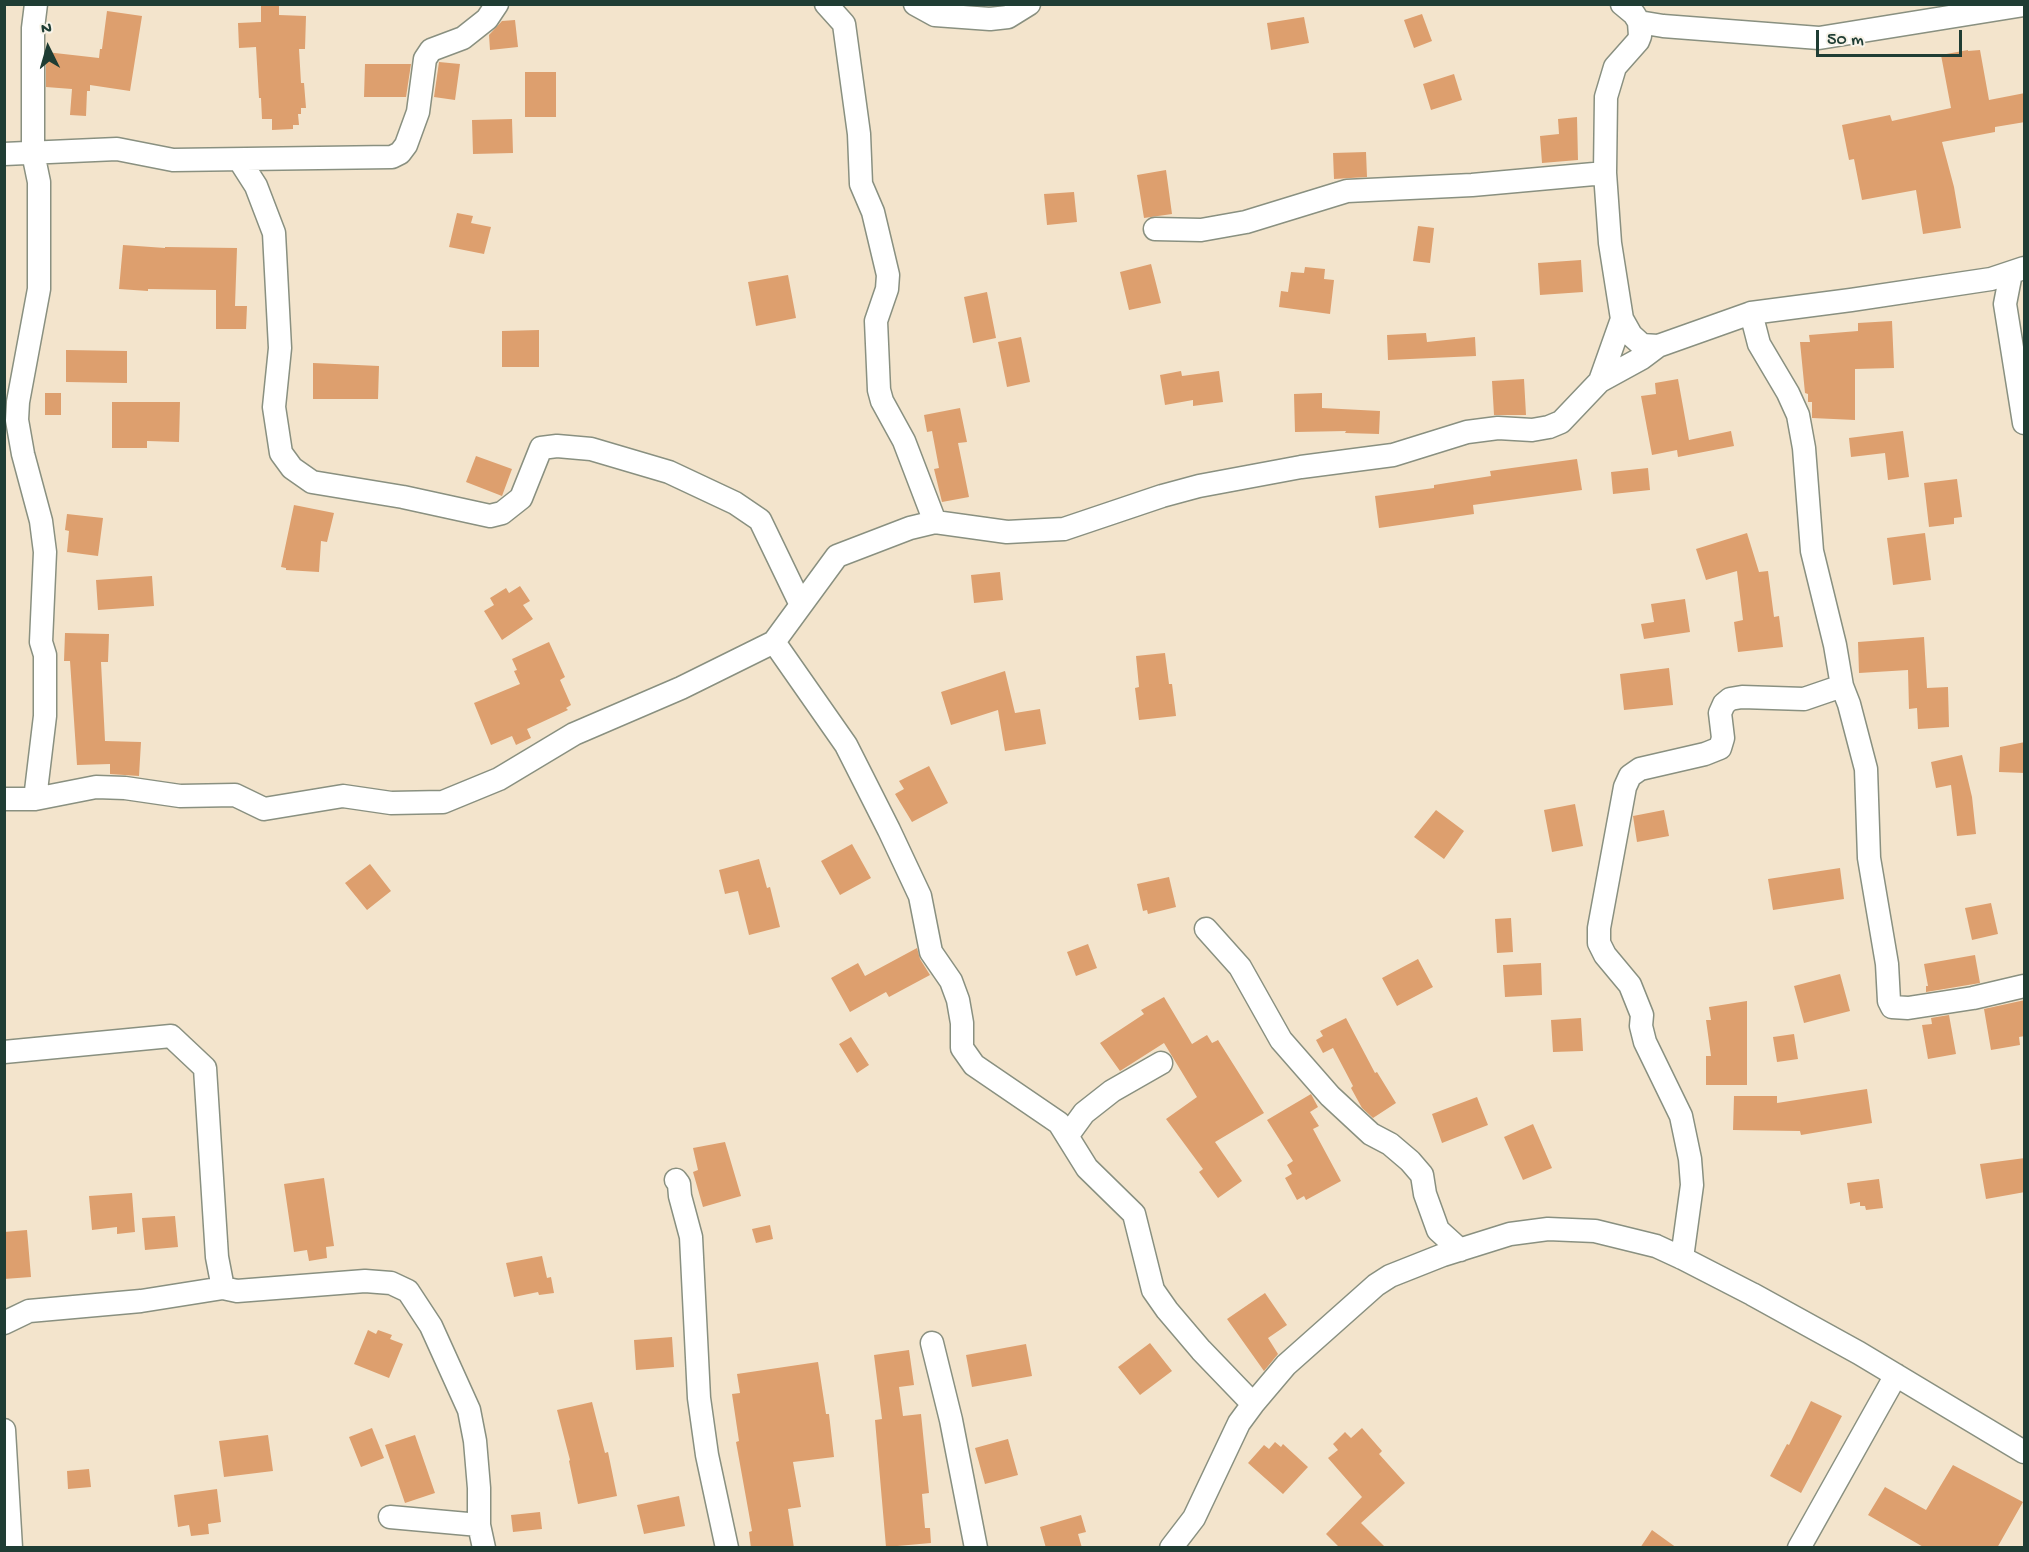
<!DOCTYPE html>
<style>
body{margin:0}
#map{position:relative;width:2029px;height:1552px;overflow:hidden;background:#f3e4cc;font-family:"Gochi Hand",sans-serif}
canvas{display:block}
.frame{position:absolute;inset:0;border:6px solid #1f3d34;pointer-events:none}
.north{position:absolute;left:18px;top:18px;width:60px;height:60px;-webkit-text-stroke:4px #f7f3e8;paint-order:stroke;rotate:355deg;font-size:16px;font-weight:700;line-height:24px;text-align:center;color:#1f3d34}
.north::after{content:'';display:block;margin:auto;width:21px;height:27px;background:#1f3d34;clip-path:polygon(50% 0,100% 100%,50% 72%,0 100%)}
.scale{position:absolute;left:1816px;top:30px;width:146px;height:27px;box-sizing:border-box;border:3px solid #1f3d34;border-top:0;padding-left:8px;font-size:18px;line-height:21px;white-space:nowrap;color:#1f3d34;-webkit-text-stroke:4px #f7f3e8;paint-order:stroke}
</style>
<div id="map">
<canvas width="2029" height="1552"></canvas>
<div class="frame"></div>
<div class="north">N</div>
<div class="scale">50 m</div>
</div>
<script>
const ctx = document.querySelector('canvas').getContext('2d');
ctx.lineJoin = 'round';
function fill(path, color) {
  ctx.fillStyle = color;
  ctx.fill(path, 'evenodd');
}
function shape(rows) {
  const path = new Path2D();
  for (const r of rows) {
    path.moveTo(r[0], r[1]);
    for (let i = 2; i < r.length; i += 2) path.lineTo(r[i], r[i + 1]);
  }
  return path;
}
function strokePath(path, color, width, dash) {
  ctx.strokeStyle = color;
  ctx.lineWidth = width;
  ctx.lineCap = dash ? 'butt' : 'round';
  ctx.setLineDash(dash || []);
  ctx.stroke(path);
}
const building = shape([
 [261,5,279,5,279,15,306,16,305,49,299,49,301,83,304,83,306,108,301,108,301,114,298,114,299,125,293,125,293,129,272,130,272,119,262,119,261,98,259,98,256,47,239,48,238,23,261,22],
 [107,11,142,16,130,91,90,85,90,91,87,91,86,116,70,115,72,89,46,87,46,52,99,58,100,49,102,49],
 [1422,14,1432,41,1414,48,1404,20],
 [1304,17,1309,43,1271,50,1267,23],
 [515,20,518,47,490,50,489,35,502,21],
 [1968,50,1968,51,1980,50,1989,100,2025,93,2025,122,1995,127,1995,132,1942,142,1954,187,1961,228,1923,234,1916,190,1862,200,1854,159,1849,160,1842,125,1890,115,1892,121,1951,108,1941,55],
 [439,62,460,64,455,100,434,97],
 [365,64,411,64,406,97,364,97],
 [525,72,556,72,556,117,525,117],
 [1454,74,1462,100,1431,110,1423,84],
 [1577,117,1578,160,1542,163,1540,136,1559,134,1558,119],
 [512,119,513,153,473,154,472,120],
 [1366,152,1367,177,1334,179,1333,153],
 [1166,170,1172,214,1144,218,1137,175],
 [1074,192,1077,222,1047,225,1044,194],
 [457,213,473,216,471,223,491,227,484,254,449,247],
 [1418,226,1434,228,1430,263,1413,261],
 [123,245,165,248,165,247,237,248,235,306,247,306,246,329,216,329,216,290,148,289,148,291,119,289],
 [1581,260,1583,292,1540,295,1538,263],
 [1151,264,1161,303,1129,310,1120,272],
 [1305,267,1325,269,1324,279,1334,280,1330,314,1279,307,1281,291,1288,292,1291,272,1304,273],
 [788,275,796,318,756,326,748,282],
 [987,292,996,338,973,343,964,297],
 [1892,321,1894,368,1855,369,1855,420,1812,418,1812,402,1808,402,1808,394,1805,393,1800,342,1810,342,1809,335,1858,331,1858,323],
 [539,330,539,367,502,367,502,331],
 [1426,333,1427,342,1475,337,1476,356,1388,360,1387,335],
 [1021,337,1030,382,1007,387,998,342],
 [66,350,127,351,127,383,66,382],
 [313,363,379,366,378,399,313,399],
 [1181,371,1182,376,1219,371,1223,402,1193,406,1193,400,1165,405,1160,375],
 [1524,379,1526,415,1494,415,1492,381],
 [1678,379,1689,440,1731,431,1734,446,1678,457,1677,450,1652,455,1641,396,1656,394,1655,383],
 [45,393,61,393,61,415,45,415],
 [1322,393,1322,408,1380,411,1379,434,1345,433,1346,431,1295,432,1294,394],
 [112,402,180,402,179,442,147,441,147,448,112,448],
 [960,408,967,442,958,443,969,497,942,502,934,469,939,468,932,431,927,432,924,415],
 [1903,431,1909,477,1888,480,1885,453,1851,457,1849,438],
 [476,456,512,469,502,496,466,482],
 [1577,459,1582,490,1473,505,1474,514,1379,528,1375,496,1434,488,1434,485,1491,476,1490,471],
 [1648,468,1650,490,1613,494,1611,472],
 [1957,479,1962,517,1954,518,1954,524,1929,527,1924,483],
 [294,505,334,513,327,542,321,541,319,572,286,570,286,568,281,567],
 [67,514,103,518,98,556,67,552,69,531,65,530],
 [1747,533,1759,572,1768,571,1774,617,1779,616,1783,647,1738,652,1734,622,1743,620,1737,571,1706,580,1696,549],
 [1925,533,1931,580,1893,585,1887,538],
 [1000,572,1003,600,974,603,971,575],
 [152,576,154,606,98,610,96,580],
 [520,586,530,601,523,605,533,619,502,640,484,611,494,605,490,598,506,588,509,593],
 [1685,599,1690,632,1644,639,1641,624,1654,622,1651,604],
 [65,633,109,634,108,662,101,662,105,741,141,742,139,776,110,774,110,764,77,765,70,661,64,661],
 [1924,637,1927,688,1948,687,1949,727,1918,729,1917,708,1909,709,1908,670,1859,673,1858,642],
 [549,642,565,677,560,680,571,705,566,708,568,710,527,729,531,738,516,745,512,736,491,745,474,703,520,684,514,671,517,670,512,659],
 [1165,653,1169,684,1172,684,1176,716,1139,720,1135,688,1139,687,1136,656],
 [1669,668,1673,705,1624,710,1620,674],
 [1005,671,1015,713,1040,709,1046,744,1005,751,998,710,951,725,941,692],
 [2025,742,2025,773,1999,772,2000,747],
 [1962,755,1972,797,1976,834,1957,836,1951,785,1936,788,1931,762],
 [929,766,948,803,912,822,895,794,904,789,899,781],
 [1575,804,1583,846,1552,852,1544,810],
 [1436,810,1464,831,1444,859,1414,837],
 [1664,810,1669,836,1637,842,1633,816],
 [852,844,871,878,840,895,821,861],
 [759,859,767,888,770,887,780,927,749,935,738,891,725,894,719,870],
 [370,864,391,891,367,910,345,883],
 [1840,868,1844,899,1773,910,1768,879],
 [1169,877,1176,907,1148,914,1147,910,1143,911,1137,884],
 [1991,903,1998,934,1972,940,1965,908],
 [1511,918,1513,952,1497,953,1495,919],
 [1088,944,1097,968,1076,976,1067,952],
 [917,948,920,959,930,975,889,997,886,992,850,1012,831,978,858,963,865,976],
 [1975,955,1980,983,1926,992,1926,986,1928,986,1924,964],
 [1418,959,1433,987,1397,1006,1382,978],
 [1541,963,1542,995,1505,997,1503,965],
 [1840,974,1850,1011,1804,1023,1794,986],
 [1164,997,1192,1044,1207,1035,1212,1043,1218,1040,1264,1113,1215,1142,1242,1181,1218,1198,1199,1172,1203,1169,1166,1119,1197,1097,1164,1043,1120,1071,1100,1043,1144,1014,1141,1010],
 [2025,1000,2025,1036,2019,1037,2020,1045,1991,1050,1984,1009],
 [1747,1001,1747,1085,1706,1085,1706,1056,1711,1056,1706,1020,1711,1020,1709,1007],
 [1949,1015,1956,1054,1928,1059,1922,1025,1932,1024,1931,1018],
 [1346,1018,1375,1073,1377,1072,1396,1103,1373,1118,1362,1108,1351,1088,1353,1086,1333,1048,1323,1053,1316,1040,1323,1036,1320,1031],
 [1581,1018,1583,1051,1553,1052,1551,1020],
 [1794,1034,1798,1059,1777,1062,1773,1037],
 [851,1037,869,1065,857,1073,839,1044],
 [1867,1089,1872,1123,1801,1135,1800,1131,1733,1130,1734,1096,1777,1096,1777,1103],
 [1311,1094,1318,1107,1310,1112,1319,1126,1313,1129,1341,1181,1306,1200,1304,1196,1297,1200,1285,1178,1292,1174,1287,1165,1293,1161,1267,1120],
 [1477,1097,1488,1125,1442,1143,1432,1114],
 [1533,1124,1552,1168,1523,1180,1504,1137],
 [725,1142,741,1196,703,1207,693,1172,698,1170,693,1148],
 [2025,1158,2025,1192,1986,1199,1980,1164],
 [324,1178,334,1246,326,1247,327,1258,309,1261,307,1250,294,1252,284,1184],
 [1879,1179,1883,1208,1866,1210,1865,1206,1860,1206,1860,1202,1850,1204,1847,1183],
 [132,1193,135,1232,117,1234,117,1227,92,1230,89,1196],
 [175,1216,178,1247,145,1250,142,1218],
 [770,1225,773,1239,756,1243,752,1229],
 [27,1230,31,1277,4,1279,4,1232],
 [542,1256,547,1278,551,1277,554,1293,539,1295,538,1292,514,1297,506,1263],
 [1265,1293,1287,1325,1268,1338,1278,1354,1264,1371,1227,1319],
 [368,1330,376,1334,378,1330,392,1335,390,1339,403,1344,389,1378,354,1364],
 [672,1337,674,1367,636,1370,634,1340],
 [1150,1343,1172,1371,1140,1395,1118,1367],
 [1026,1344,1032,1376,972,1387,966,1355],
 [909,1350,914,1385,899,1387,903,1416,921,1414,929,1493,922,1494,925,1528,930,1528,931,1543,886,1547,875,1420,882,1419,874,1355],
 [818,1362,826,1414,829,1414,834,1457,793,1462,801,1507,788,1509,794,1548,751,1548,749,1532,752,1531,736,1442,739,1441,732,1394,740,1393,737,1374],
 [1811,1401,1842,1416,1801,1493,1770,1476,1787,1444,1789,1445],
 [592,1402,605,1453,608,1452,617,1496,578,1504,569,1461,570,1460,557,1410],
 [372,1428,384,1458,361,1467,349,1437],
 [1362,1428,1382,1451,1379,1454,1405,1483,1361,1523,1386,1548,1340,1548,1326,1534,1362,1497,1328,1458,1338,1450,1333,1444,1345,1432,1351,1438],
 [268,1435,273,1471,224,1477,219,1441],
 [415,1435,435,1493,405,1503,385,1445],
 [1008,1439,1018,1475,985,1484,975,1448],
 [1275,1442,1281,1447,1283,1444,1308,1467,1283,1494,1248,1463,1264,1445,1269,1449],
 [1953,1465,2023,1502,1997,1548,1925,1548,1868,1515,1885,1487,1926,1510],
 [89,1469,91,1487,68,1489,67,1471],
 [217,1489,221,1522,208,1524,209,1534,191,1536,189,1525,178,1527,174,1495],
 [679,1496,685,1526,644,1534,637,1505],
 [540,1512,542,1529,513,1532,511,1515],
 [1081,1515,1086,1532,1078,1534,1082,1548,1046,1548,1040,1527],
 [1652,1530,1677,1548,1640,1548]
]);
const minor = shape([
 [826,4,844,24,859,134,861,184,873,212,888,275,887,289,876,321,879,390,882,401,904,441,935,522],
 [915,4,935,15,990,19,1008,17,1029,4],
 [1622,4,1634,14,1639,22,1640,36,1638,41,1615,67,1606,97,1605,173,1610,243,1622,319,1631,335,1642,345,1658,346],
 [1639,22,1663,26,1819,38,2024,5],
 [4,154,117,149,173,160,392,157,400,153,406,145,418,112,425,59,431,50,463,38,487,19,497,4],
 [240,161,256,186,274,233,280,348,274,407,281,453,292,468,312,482,403,497,490,516,502,513,521,498,541,448,557,446,591,449,669,472,735,503,760,520,801,605],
 [1155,229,1201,230,1246,222,1347,191,1472,185,1605,173],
 [2011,273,2005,304,2024,423],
 [1751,313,1759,344,1788,393,1798,415,1804,448,1812,551,1835,645,1842,686,1849,704,1866,769,1869,858,1887,964,1889,1001,1892,1007,1908,1008,1973,998,2024,986],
 [1600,381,1622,319],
 [4,799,35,799,96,787,125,788,180,796,235,795,264,809,343,796,391,803,443,802,499,779,574,734,681,688,774,642],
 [35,799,45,716,45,655,41,642,45,552,41,521,23,454,17,420,18,402,39,289,39,182,33,153,33,28,36,4],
 [1206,929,1240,967,1281,1040,1330,1096,1371,1134,1390,1144,1410,1161,1422,1175,1425,1194,1438,1230,1460,1250],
 [4,1052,171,1036,205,1068,217,1257,223,1288,237,1291,365,1281,391,1283,408,1291,431,1326,469,1410,475,1441,479,1488,479,1525,484,1548],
 [1068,1135,1084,1113,1112,1091,1161,1063],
 [676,1180,679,1184,680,1196,691,1237,699,1398,707,1455,727,1548],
 [1682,1258,1692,1185,1690,1159,1681,1116,1645,1042,1641,1026,1642,1015,1630,985,1605,955,1599,943,1599,928,1625,787,1630,776,1640,769,1705,754,1720,748,1723,738,1720,713,1724,704,1730,699,1742,697,1804,699,1842,686],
 [4,1323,29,1311,141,1301,223,1288],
 [932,1343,951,1420,976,1548],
 [1253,1404,1201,1350,1167,1310,1153,1290,1134,1214,1087,1168,1059,1123,974,1065,962,1048,962,1023,958,1000,951,981,931,952,920,896,889,830,846,745,774,642,837,556,910,528,935,522,1007,532,1064,529,1162,496,1199,486,1301,467,1393,455,1467,432,1498,428,1532,430,1549,427,1561,422,1600,381,1642,358,1658,346,1751,313,1851,300,1991,279,2024,268],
 [4,1430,11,1548],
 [390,1517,479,1525],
 [1171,1548,1194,1518,1239,1423,1253,1404,1286,1365,1376,1285,1390,1276,1443,1255,1510,1234,1548,1229,1595,1231,1656,1246,1682,1258,1752,1294,1859,1353,2024,1452],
 [1799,1548,1896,1375]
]);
fill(building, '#dd9f6e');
strokePath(minor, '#899080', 25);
strokePath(minor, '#fff', 22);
</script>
